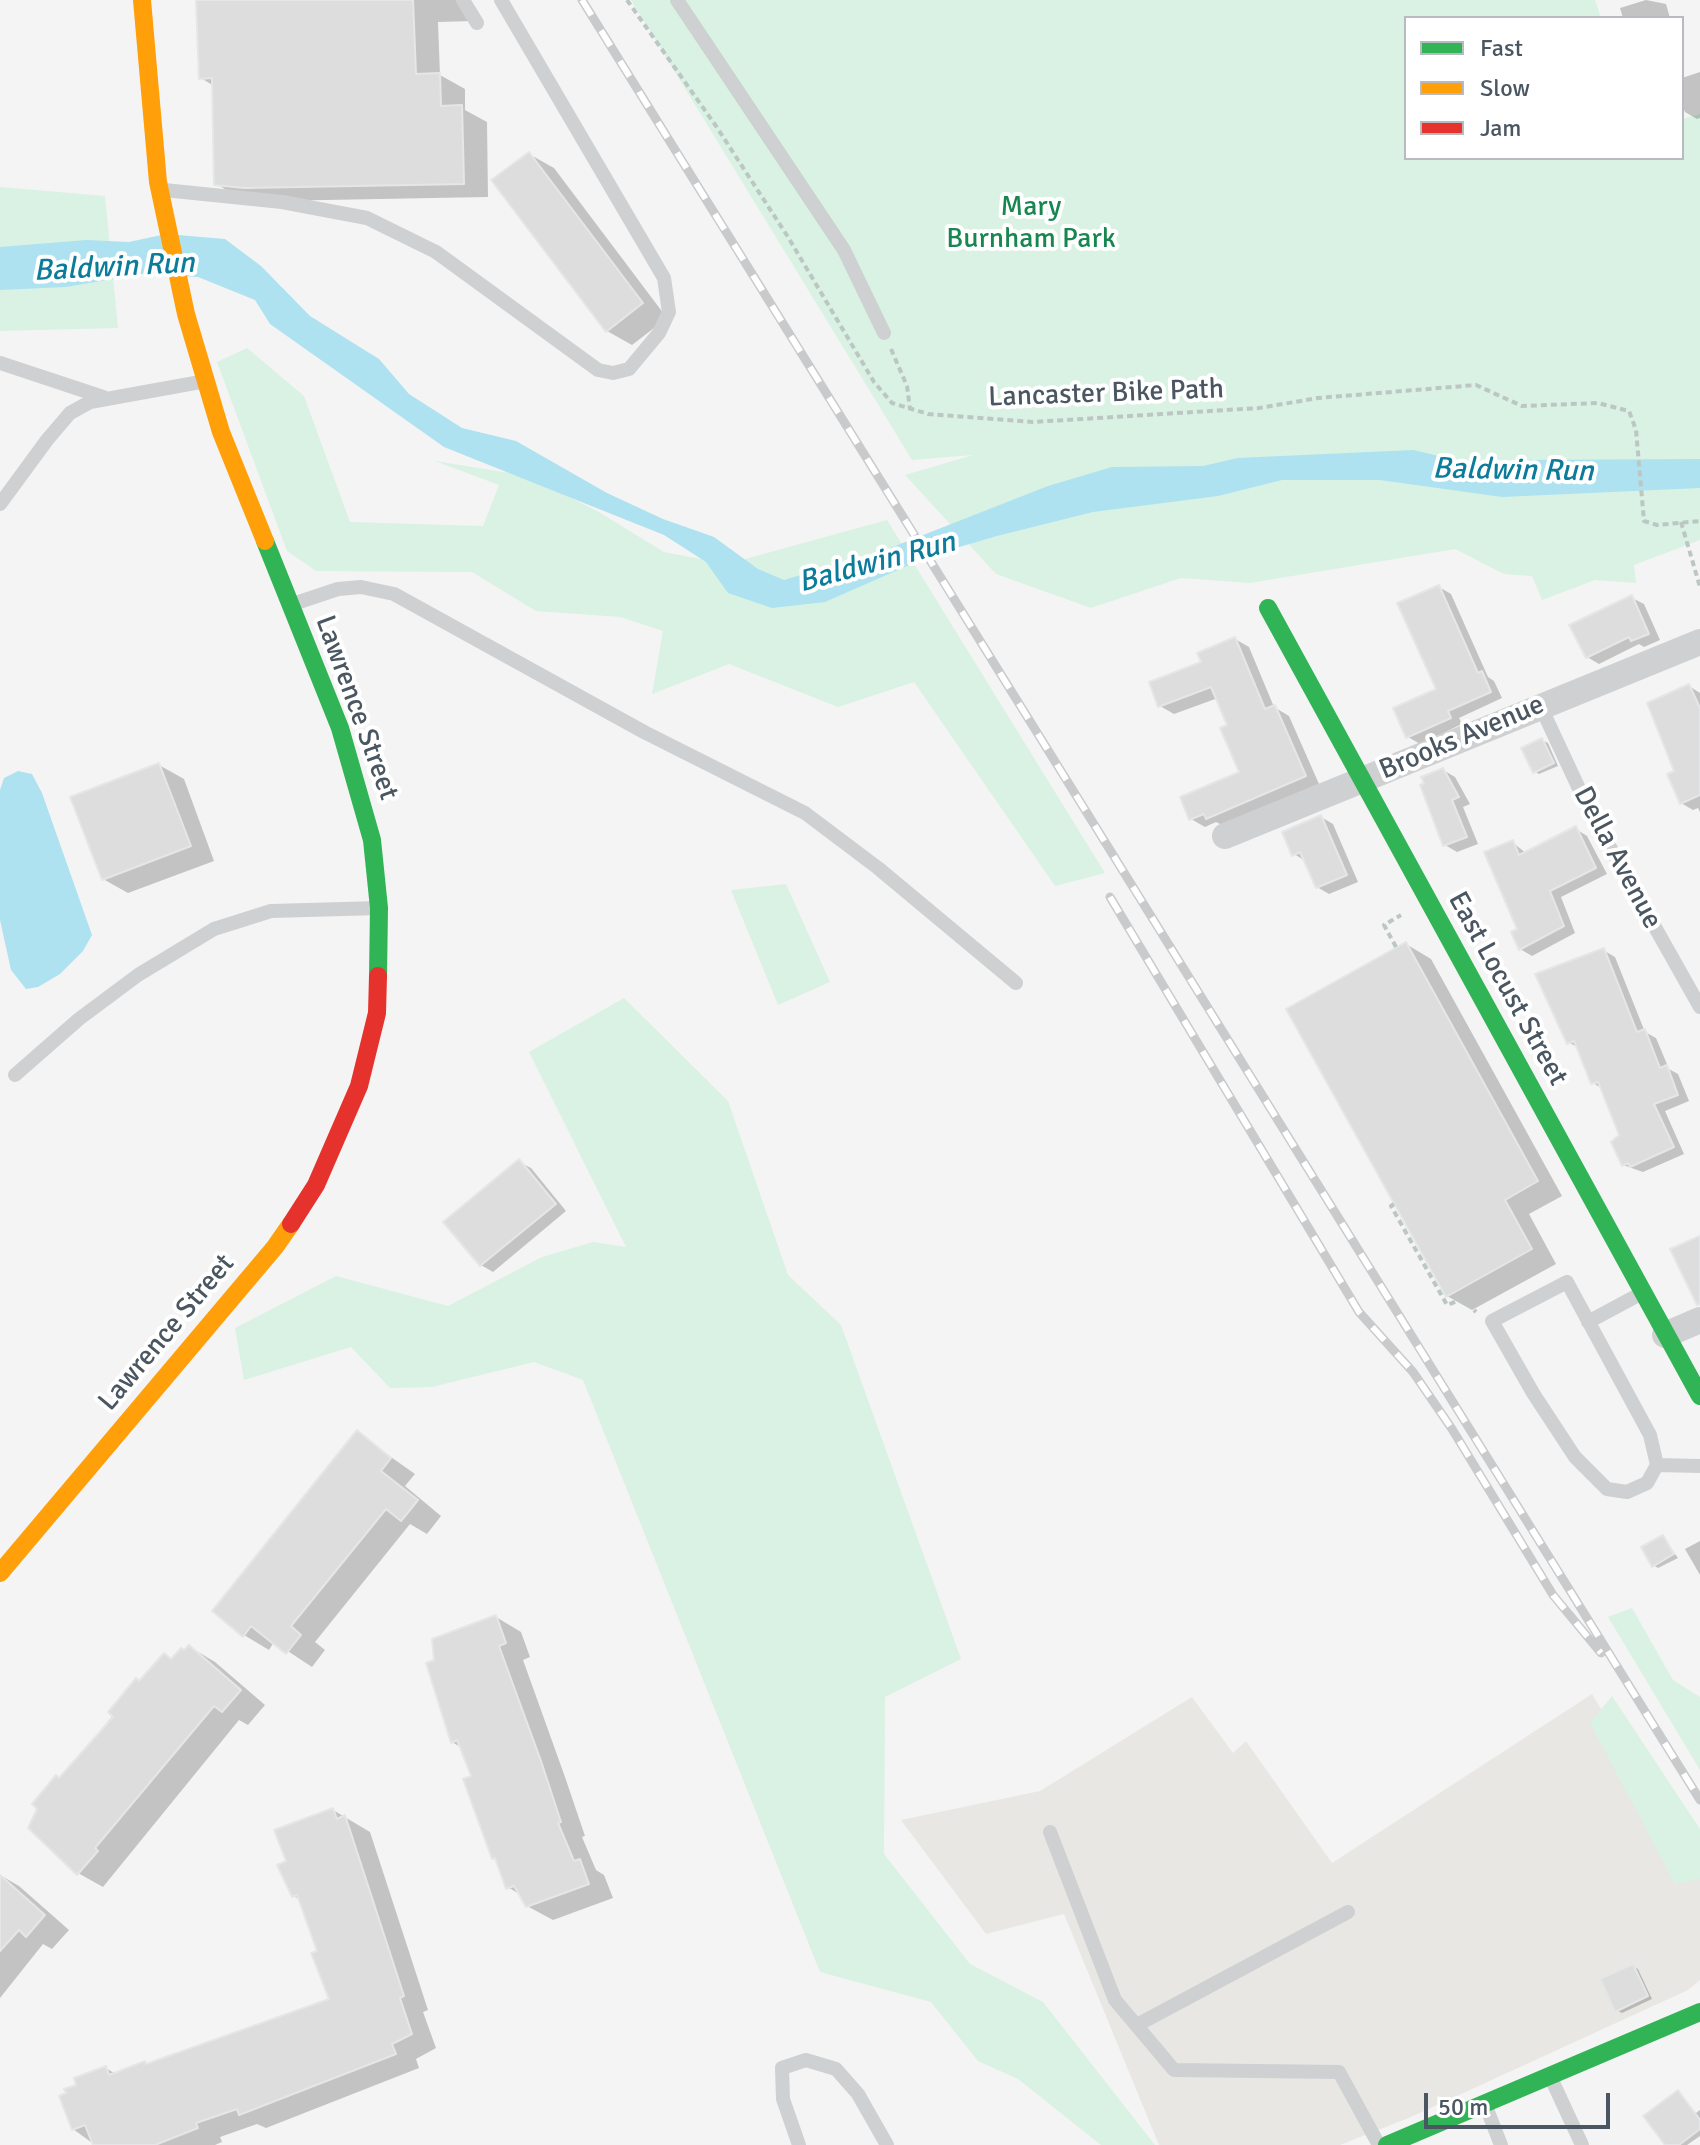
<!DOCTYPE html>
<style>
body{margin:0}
#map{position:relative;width:1700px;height:2145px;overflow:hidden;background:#f4f4f4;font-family:Signika,sans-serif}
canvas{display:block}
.legend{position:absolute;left:1404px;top:16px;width:280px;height:144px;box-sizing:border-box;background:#fff;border:2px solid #b7bbc0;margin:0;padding:10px 14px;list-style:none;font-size:24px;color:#4a5661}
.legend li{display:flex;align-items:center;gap:16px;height:40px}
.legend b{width:40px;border:2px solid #b7bbc0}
.scale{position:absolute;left:1424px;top:2093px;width:186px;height:36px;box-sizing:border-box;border:4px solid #4a5661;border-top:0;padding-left:10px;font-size:24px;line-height:28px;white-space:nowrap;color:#4a5661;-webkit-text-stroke:6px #fff;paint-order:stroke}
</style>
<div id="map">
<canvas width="1700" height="2145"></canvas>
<ul class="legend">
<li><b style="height:10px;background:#30b455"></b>Fast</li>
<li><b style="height:10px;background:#ff9f0a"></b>Slow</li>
<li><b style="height:10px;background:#e5322d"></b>Jam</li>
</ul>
<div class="scale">50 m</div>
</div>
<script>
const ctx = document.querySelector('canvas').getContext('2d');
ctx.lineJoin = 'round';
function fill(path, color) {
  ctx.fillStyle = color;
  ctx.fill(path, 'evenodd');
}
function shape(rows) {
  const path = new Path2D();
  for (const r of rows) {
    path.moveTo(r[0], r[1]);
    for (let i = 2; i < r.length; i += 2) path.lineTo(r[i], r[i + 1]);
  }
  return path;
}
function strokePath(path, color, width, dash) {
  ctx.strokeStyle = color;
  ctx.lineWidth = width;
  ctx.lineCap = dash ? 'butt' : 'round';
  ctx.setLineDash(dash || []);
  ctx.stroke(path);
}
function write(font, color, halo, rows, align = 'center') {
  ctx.font = font + ' Signika,sans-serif';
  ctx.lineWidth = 8;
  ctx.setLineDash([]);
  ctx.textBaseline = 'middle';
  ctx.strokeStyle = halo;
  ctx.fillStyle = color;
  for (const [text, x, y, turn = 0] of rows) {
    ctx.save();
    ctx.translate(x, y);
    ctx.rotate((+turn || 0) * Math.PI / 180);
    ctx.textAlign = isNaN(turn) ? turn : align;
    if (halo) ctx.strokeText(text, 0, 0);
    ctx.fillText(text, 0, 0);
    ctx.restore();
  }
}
const commercial = shape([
 [1592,1694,1700,1873,1700,1980,1688,1990,1411,2117,1340,2145,1159,2145,1064,1914,986,1934,901,1820,1040,1791,1192,1697,1233,1753,1246,1741,1332,1863]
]);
const green = shape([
 [631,0,1595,0,1601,18,1406,18,1406,158,1682,158,1682,119,1700,114,1700,540,1634,565,1636,583,1595,580,1542,600,1532,576,1504,574,1455,549,1250,583,1181,578,1091,608,996,574,905,475,973,455,912,460],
 [0,187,105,196,118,328,0,331],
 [247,348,304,396,350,522,483,526,499,485,435,461,528,476,597,511,664,552,727,564,887,520,1105,873,1055,886,914,682,838,707,729,664,652,694,663,631,620,617,536,611,472,572,316,571,287,551,217,362],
 [786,884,830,982,778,1005,731,890],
 [624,998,728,1101,788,1275,841,1325,961,1659,885,1697,884,1854,970,1964,1043,2002,1155,2145,1101,2145,1018,2079,978,2061,931,2002,820,1972,583,1380,534,1362,432,1387,390,1388,351,1347,244,1380,235,1328,336,1276,448,1306,542,1257,593,1242,626,1247,529,1052],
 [1632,1608,1673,1680,1700,1697,1700,1770,1608,1617],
 [1612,1696,1700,1829,1700,1879,1675,1884,1590,1723]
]);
const water = shape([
 [166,234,225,239,261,266,310,316,379,359,409,394,462,428,516,441,607,493,663,519,714,537,758,569,784,580,885,550,1048,486,1112,467,1203,466,1238,458,1413,450,1474,464,1520,460,1700,459,1700,488,1502,497,1380,480,1282,480,1218,496,1093,512,997,536,932,555,825,602,772,608,728,593,706,562,664,535,444,447,270,324,255,300,198,277,142,274,66,287,0,290,0,247,86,240,129,242],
 [18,771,32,774,42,793,92,935,83,951,60,974,38,987,26,989,11,970,0,920,0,790,4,778]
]);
const shadow = shape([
 [198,0,461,0,473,21,438,22,440,75,465,89,465,110,487,122,488,197,271,201,241,198,216,184,214,86,201,78],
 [1646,0,1666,4,1670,18,1623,18,1620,8],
 [1700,72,1700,118,1697,119,1685,112,1682,105,1682,78],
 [529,154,554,168,667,318,632,345,607,331],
 [1439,587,1451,594,1488,677,1494,681,1502,698,1459,718,1462,724,1420,744,1408,737,1438,690],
 [1632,598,1644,604,1660,640,1644,647,1639,644,1599,664,1587,657],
 [1235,639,1249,647,1274,707,1289,716,1319,784,1222,825,1216,822,1205,827,1191,819,1242,773,1230,726,1218,698,1174,714,1160,706,1203,663],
 [1689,686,1700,693,1700,812,1698,808,1693,810,1681,803,1677,772],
 [1542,740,1548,743,1558,766,1539,774,1534,771],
 [159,765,184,779,214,861,128,893,103,879],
 [1443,770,1455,777,1470,804,1463,807,1478,844,1457,852,1445,845],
 [1321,817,1333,824,1358,882,1329,894,1317,887,1307,862,1294,854],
 [1576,829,1587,836,1607,874,1561,897,1575,933,1532,956,1520,949,1512,842,1526,853],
 [1406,944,1431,959,1562,1196,1529,1214,1556,1264,1472,1310,1447,1296],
 [1603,950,1615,957,1645,1032,1656,1038,1669,1069,1678,1074,1689,1101,1665,1111,1684,1154,1643,1172,1623,1165,1622,1136,1603,1089,1593,1083,1579,1048,1568,1042],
 [519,1162,531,1168,566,1211,493,1272,481,1265],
 [357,1433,415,1474,405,1486,441,1516,427,1534,410,1524,315,1642,325,1650,312,1667,274,1642,269,1650,244,1635],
 [1663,1537,1678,1558,1658,1568,1653,1565],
 [1700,1541,1700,1575,1685,1549],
 [496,1617,521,1632,530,1657,523,1660,565,1777,585,1836,582,1837,596,1870,604,1875,613,1898,553,1920,527,1906,522,1896,508,1887,462,1748,452,1742],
 [190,1647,215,1662,265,1705,248,1725,239,1720,103,1887,78,1873,60,1780,140,1682],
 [333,1810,370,1832,428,2010,423,2012,436,2048,416,2059,419,2068,266,2128,257,2124,220,2137,222,2142,215,2145,95,2145,73,2129,106,2068,117,2075,149,2066,331,2000,320,1952,301,1900,293,1896,289,1862],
 [0,1875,19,1886,69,1930,52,1949,43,1944,0,1998],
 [1633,1966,1638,1969,1652,1999,1622,2013,1616,2010],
 [1678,2092,1696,2113,1700,2110,1700,2136,1687,2145,1667,2145]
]);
const building = shape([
 [196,0,413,0,416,74,440,73,441,106,462,105,464,184,244,188,214,185,212,78,199,79,196,0],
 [529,152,643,303,606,332,491,180,529,152],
 [1439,585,1478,673,1482,671,1491,692,1448,711,1451,718,1406,738,1393,708,1436,689,1397,603,1439,585],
 [1632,595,1649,634,1631,641,1629,637,1586,658,1569,625,1632,595],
 [1235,637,1265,709,1275,705,1306,776,1206,819,1204,814,1189,820,1180,797,1239,772,1220,728,1227,725,1211,687,1158,707,1149,682,1201,662,1197,653,1235,637],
 [1689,684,1700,708,1700,795,1680,804,1667,774,1674,771,1647,703,1689,684],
 [1542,738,1554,763,1533,773,1521,748,1542,738],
 [159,763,191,846,102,880,70,797,159,763],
 [1443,768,1459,797,1452,800,1467,837,1443,846,1420,785,1424,783,1421,777,1443,768],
 [1321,815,1347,875,1316,888,1300,852,1292,856,1282,832,1321,815],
 [1576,826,1596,868,1550,891,1564,926,1519,950,1511,932,1517,929,1484,852,1513,840,1519,855,1576,826],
 [1406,942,1538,1181,1505,1200,1532,1249,1446,1297,1286,1009,1406,942],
 [1604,948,1637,1032,1645,1029,1660,1068,1667,1065,1678,1095,1654,1104,1674,1147,1630,1167,1628,1163,1622,1166,1611,1142,1619,1135,1598,1082,1591,1084,1574,1041,1567,1044,1535,974,1604,948],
 [519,1159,556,1204,480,1266,443,1222,519,1159],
 [1700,1236,1700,1304,1697,1305,1670,1249,1700,1236],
 [357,1430,391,1458,381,1471,418,1500,401,1521,386,1509,291,1626,301,1635,286,1654,251,1626,243,1637,212,1611,357,1430],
 [1663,1535,1674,1554,1652,1567,1641,1547,1663,1535],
 [496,1615,506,1643,499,1646,541,1761,561,1822,558,1823,574,1861,580,1859,589,1884,526,1907,514,1886,506,1889,495,1858,492,1859,463,1779,471,1776,457,1740,451,1743,426,1663,434,1660,432,1639,496,1615],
 [189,1645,241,1690,222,1712,214,1706,95,1848,98,1851,77,1875,28,1828,37,1809,32,1804,56,1775,59,1778,113,1717,108,1712,136,1678,139,1681,164,1653,171,1659,181,1648,184,1650,189,1645],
 [333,1808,337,1819,345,1815,404,1996,400,1998,412,2034,392,2044,396,2054,239,2115,237,2109,196,2123,198,2128,155,2145,93,2145,85,2125,72,2130,59,2096,66,2093,64,2089,76,2085,74,2078,106,2066,109,2075,145,2061,146,2064,329,1999,311,1953,317,1951,297,1895,292,1897,277,1865,286,1861,274,1830,333,1808],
 [0,1875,45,1915,26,1937,19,1930,0,1951,0,1875],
 [1633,1964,1648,1996,1615,2012,1600,1979,1633,1964],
 [1678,2090,1700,2120,1700,2129,1679,2145,1665,2145,1643,2116,1678,2090]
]);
const path = shape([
 [627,0,716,126,788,237,874,382,892,403,928,414,1033,422,1259,408,1318,398,1476,385,1522,406,1598,403,1629,411,1636,430,1644,521,1657,525,1700,521],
 [891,349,907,386,910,409],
 [1681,522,1700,587],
 [1396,947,1384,925,1401,915],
 [1394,1204,1391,1206,1447,1305,1463,1299,1476,1312]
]);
const lane = shape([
 [463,0,477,23],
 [677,0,844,250,884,333],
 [164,190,282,202,367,218,436,252,598,370,613,373,629,369,659,333,669,312,664,278,501,0],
 [0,363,103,397],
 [0,504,47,440,70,413,90,402,206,381],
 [293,604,338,589,361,587,394,594,644,732,805,813,878,868,1016,983],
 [1540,705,1589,810,1700,1007],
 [15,1075,79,1019,138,975,214,929,271,911,379,908],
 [1567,1282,1650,1435,1657,1465,1647,1483,1627,1492,1607,1489,1575,1457,1533,1393,1492,1321,1567,1282],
 [1588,1322,1642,1293],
 [1657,1465,1700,1466],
 [1050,1832,1115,2000,1174,2070,1339,2072,1379,2145],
 [1137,2025,1348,1912],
 [1550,2076,1582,2145],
 [1485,2104,1501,2145],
 [799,2145,783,2099,782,2068,806,2060,836,2069,858,2094,887,2145]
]);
const street = shape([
 [1225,836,1700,642],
 [1665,1335,1700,1320]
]);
const fast = shape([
 [265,541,340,728,372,840,379,908,378,976],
 [1268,608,1700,1396],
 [1387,2145,1700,2012]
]);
const slow = shape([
 [142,0,158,182,186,314,221,432,265,541],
 [0,1573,275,1247,291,1224]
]);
const jam = shape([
 [291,1224,316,1185,359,1086,377,1013,378,976]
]);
const rail = shape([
 [582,0,1700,1800],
 [1110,897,1359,1312,1413,1372,1452,1429,1553,1595,1601,1653]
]);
const parkNames = [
 ["Mary",1031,208],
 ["Burnham Park",1031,240]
];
const streetNames = [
 ["Lancaster Bike Path",1106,394,-2],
 ["Lawrence Street",356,708,70],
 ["Brooks Avenue",1462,738,-23],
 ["Della Avenue",1617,858,62],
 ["East Locust Street",1507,989,61],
 ["Lawrence Street",167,1333,-50]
];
const waterNames = [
 ["Baldwin Run",114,268,-3],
 ["Baldwin Run",1513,471,1],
 ["Baldwin Run",877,563,-15]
];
fill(commercial, '#e8e7e3');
fill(green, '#d9f2e3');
fill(water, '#aee2f0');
fill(shadow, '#0003');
fill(building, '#ddddde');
strokePath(building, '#e5e6e7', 2);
strokePath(path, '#bcc7c4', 4, [6, 4]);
strokePath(lane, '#ced0d2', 14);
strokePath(street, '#ced0d2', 26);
strokePath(fast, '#30b455', 18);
strokePath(slow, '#ff9f0a', 18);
strokePath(jam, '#e5322d', 18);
strokePath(rail, '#c9cacc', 9);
strokePath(rail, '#fff', 6, [18]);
write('28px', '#17864f', '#fff', parkNames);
write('28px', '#4a5661', '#fff', streetNames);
write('italic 30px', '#0c7c9b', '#fff', waterNames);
</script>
